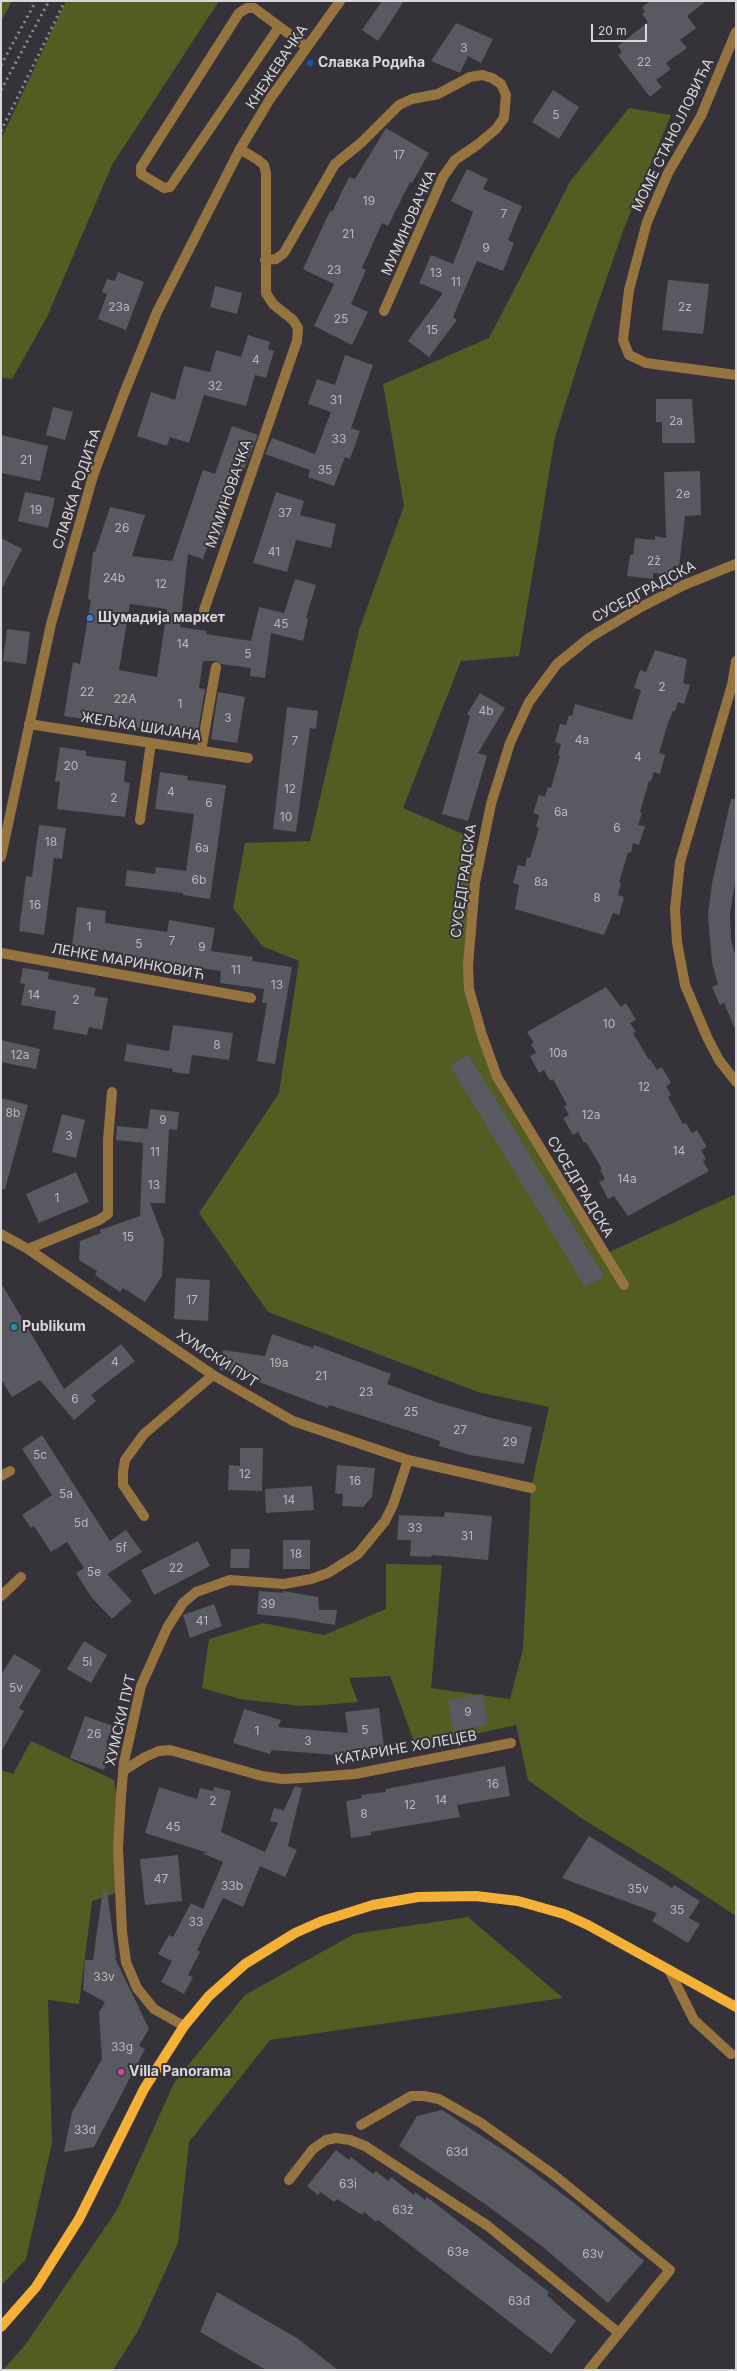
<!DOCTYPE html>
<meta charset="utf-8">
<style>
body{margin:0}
#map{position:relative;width:737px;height:2371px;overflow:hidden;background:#363239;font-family:Inter,sans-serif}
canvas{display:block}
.frame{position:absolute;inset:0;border:2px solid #d9d7db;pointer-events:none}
.scale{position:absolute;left:591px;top:24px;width:56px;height:18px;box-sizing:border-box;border:2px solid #d9d7db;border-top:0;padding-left:5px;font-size:12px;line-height:14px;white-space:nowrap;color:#d9d7db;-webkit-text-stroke:3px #363239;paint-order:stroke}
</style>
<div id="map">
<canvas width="737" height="2371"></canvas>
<div class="frame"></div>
<div class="scale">20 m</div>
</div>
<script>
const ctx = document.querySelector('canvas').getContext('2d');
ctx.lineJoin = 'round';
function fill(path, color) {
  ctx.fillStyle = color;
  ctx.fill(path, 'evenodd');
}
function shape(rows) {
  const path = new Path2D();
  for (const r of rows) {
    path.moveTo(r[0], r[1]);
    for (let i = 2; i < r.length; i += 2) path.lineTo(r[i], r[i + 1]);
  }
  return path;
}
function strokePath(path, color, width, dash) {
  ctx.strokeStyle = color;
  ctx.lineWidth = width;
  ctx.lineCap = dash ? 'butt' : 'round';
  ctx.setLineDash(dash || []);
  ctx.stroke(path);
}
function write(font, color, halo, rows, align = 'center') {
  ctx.font = font + ' Inter,sans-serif';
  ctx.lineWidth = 4;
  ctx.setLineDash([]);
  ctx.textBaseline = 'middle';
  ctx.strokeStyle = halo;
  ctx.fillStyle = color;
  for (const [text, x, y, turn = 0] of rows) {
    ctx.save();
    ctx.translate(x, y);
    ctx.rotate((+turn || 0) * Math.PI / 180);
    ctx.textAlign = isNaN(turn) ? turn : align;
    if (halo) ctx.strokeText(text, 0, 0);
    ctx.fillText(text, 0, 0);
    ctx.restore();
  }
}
const green = shape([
 [1,1,12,1,1,21],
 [66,1,219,1,112,165,47,317,12,379,1,377,1,139],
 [629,108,671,115,623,231,589,329,555,437,519,656,461,661,403,808,463,834,479,863,469,989,497,1077,605,1254,736,1194,736,1916,668,1871,584,1820,528,1780,516,1725,416,1747,390,1676,349,1678,358,1702,322,1705,301,1706,240,1699,202,1688,209,1639,263,1623,324,1635,386,1609,386,1564,442,1565,431,1688,510,1699,523,1649,531,1488,549,1407,478,1392,268,1312,199,1213,279,1093,299,961,262,946,233,908,245,843,310,841,359,630,404,506,383,384,489,338,571,180],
 [31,1741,114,1780,120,1817,119,1892,92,1901,79,2004,48,2000,52,2143,26,2259,1,2286,1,1770,13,1774],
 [468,1917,563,1998,270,2040,189,2142,178,2243,138,2331,113,2370,3,2370,25,2345,117,2210,174,2083,245,1995,354,1934]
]);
const building = shape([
 [382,1,404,1,378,41,362,30],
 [650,1,706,1,687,16,696,28,680,40,687,48,666,63,671,69,656,80,662,87,650,97,618,55,622,52,618,46,648,22,642,14,645,12,642,7],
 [456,23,493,39,481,63,468,56,460,73,431,61],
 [553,90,579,107,559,139,532,122],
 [386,128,429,153,412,183,410,182,388,226,382,223,362,268,366,270,351,304,368,312,352,345,314,326,334,284,303,269,330,211,332,212,349,177,355,179],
 [467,169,488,179,483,189,522,206,508,240,514,243,503,271,477,261,453,317,457,320,429,357,408,341,443,293,419,283,431,255,453,264,473,212,451,201],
 [118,272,144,282,126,330,98,319,107,294,102,292,107,279,115,281],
 [668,280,709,284,703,334,662,330],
 [215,286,242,293,237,314,210,307],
 [248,335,270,342,268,349,274,351,266,378,255,375,246,406,204,395,189,443,170,437,167,446,137,436,151,392,175,400,184,366,210,372,216,350,241,357],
 [345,355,373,365,351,428,360,431,350,459,345,457,334,486,308,477,310,470,265,454,272,438,315,454,331,412,308,404,317,379,335,385],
 [656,399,692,399,695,443,662,443,662,422,656,422],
 [53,407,73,412,65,440,46,435],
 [232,426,258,435,244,469,240,467,222,520,226,522,222,536,212,533,203,559,188,554,180,627,207,631,206,634,251,641,259,607,284,613,295,579,316,585,306,618,308,619,303,641,271,633,265,678,250,676,251,668,221,664,217,661,203,661,199,688,205,689,198,731,141,722,140,728,64,716,73,662,80,664,91,600,88,599,93,552,95,552,110,507,145,515,132,556,172,561,203,470,215,474],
 [130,604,167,609,157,677,119,670],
 [1,435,48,446,40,481,1,473],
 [700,471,701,515,685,516,679,567,673,566,672,575,653,573,653,579,627,576,630,555,633,555,635,538,655,540,655,536,666,538,664,472],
 [25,492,55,498,48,528,18,521],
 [276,492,304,501,300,515,336,524,331,548,296,540,287,572,253,563],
 [1,538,22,549,1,590],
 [7,629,30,632,26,664,3,661],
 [655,650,687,659,683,683,690,685,684,704,678,702,675,711,673,711,668,723,659,753,665,755,660,774,654,772,651,781,649,781,640,812,642,813,638,825,645,826,639,845,633,843,631,853,628,852,619,883,621,883,618,895,624,897,619,915,613,913,604,935,515,909,519,885,513,883,518,865,525,867,527,857,530,858,539,828,536,827,539,815,533,813,539,795,545,797,548,787,551,788,560,756,558,755,561,744,555,742,560,724,566,725,569,715,572,716,575,704,632,720,641,690,634,688,640,670,646,672],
 [218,692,245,697,237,743,211,739],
 [480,693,505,708,478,753,487,756,468,821,442,814,470,716,467,714],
 [287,707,318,711,316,729,310,728,296,832,273,829],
 [60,747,86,751,86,756,126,761,124,782,130,783,125,817,57,809,60,782,55,781],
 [160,772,188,776,187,780,226,785,210,899,183,895,183,893,125,886,127,870,155,874,156,867,186,871,194,814,155,809],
 [731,799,736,799,736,876,730,914,731,939,736,958,736,1031,724,1003,720,1005,712,987,718,984,712,963,708,915,712,883],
 [39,825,66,828,62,859,54,858,44,935,19,931,26,876,32,877],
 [77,907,106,911,105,923,167,932,169,920,215,928,211,951,253,957,252,961,292,967,275,1064,257,1061,267,1003,262,1003,264,989,220,983,221,971,175,964,174,967,156,964,156,962,123,957,123,953,72,946],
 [23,968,49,972,48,979,96,988,94,996,108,998,102,1030,89,1027,87,1035,53,1029,56,1011,21,1005,25,984,20,983],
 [606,987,621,1007,626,1003,636,1020,630,1023,636,1032,633,1033,649,1060,650,1059,657,1070,662,1067,671,1083,666,1086,671,1095,668,1097,683,1124,686,1123,692,1133,697,1130,707,1147,701,1150,706,1159,703,1161,709,1171,628,1216,614,1196,608,1199,599,1182,605,1179,600,1170,602,1169,586,1142,584,1143,578,1132,573,1135,563,1118,569,1115,564,1106,567,1105,553,1079,550,1081,544,1070,539,1073,530,1056,536,1053,531,1044,534,1043,527,1032],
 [173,1025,233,1033,229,1060,192,1055,189,1074,172,1072,173,1069,124,1061,127,1044,169,1051],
 [1,1040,40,1049,36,1069,1,1062],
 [468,1054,604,1276,585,1287,450,1066],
 [1,1098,28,1105,5,1189,1,1189],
 [150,1109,179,1112,177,1130,169,1129,165,1203,150,1203,164,1240,162,1276,145,1302,123,1288,120,1292,95,1275,97,1271,79,1260,80,1241,101,1233,100,1230,140,1216,143,1143,116,1140,117,1126,148,1129],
 [62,1114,85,1120,76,1158,52,1152],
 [76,1172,89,1202,39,1223,26,1194],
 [176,1278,210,1280,208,1321,174,1319],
 [1,1283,64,1389,121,1344,135,1361,91,1395,96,1401,74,1420,40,1380,12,1397,1,1379],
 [272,1334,313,1348,314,1345,391,1374,387,1384,436,1402,495,1419,532,1427,524,1464,470,1455,439,1446,440,1441,329,1405,328,1408,256,1381,258,1375,220,1370,223,1350,265,1356],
 [42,1435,110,1541,126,1530,142,1552,107,1574,132,1601,112,1619,92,1598,76,1573,84,1568,67,1542,51,1552,34,1526,31,1528,22,1515,52,1495,22,1449],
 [240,1448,263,1448,262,1491,228,1490,229,1465,240,1466],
 [337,1465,375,1468,372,1497,363,1507,342,1506,343,1494,335,1493],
 [312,1486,314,1510,266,1513,265,1489],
 [445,1512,492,1516,488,1560,432,1555,431,1557,410,1556,411,1540,397,1540,399,1515,444,1517],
 [283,1540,310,1540,310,1569,283,1569],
 [198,1541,210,1566,154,1595,141,1570],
 [231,1549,250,1549,249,1568,230,1568],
 [259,1591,283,1593,283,1591,318,1597,319,1610,337,1610,335,1625,293,1618,257,1614],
 [214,1604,222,1626,190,1638,183,1615],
 [84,1641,107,1655,91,1683,67,1669],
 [14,1654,41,1670,19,1708,24,1711,1,1752,1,1675],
 [483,1694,488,1725,453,1731,448,1700],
 [379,1708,384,1748,336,1755,272,1750,270,1754,233,1743,244,1709,281,1720,278,1727,348,1733,345,1712],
 [85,1716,113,1726,106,1743,113,1746,104,1770,70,1758],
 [505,1766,510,1796,457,1805,460,1817,371,1832,371,1835,351,1838,346,1801,362,1798,361,1795,386,1792,386,1789],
 [295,1786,302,1788,288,1846,297,1850,285,1877,260,1866,243,1907,223,1898,197,1950,200,1952,188,1975,193,1977,184,1994,161,1982,172,1961,158,1954,169,1935,173,1937,191,1903,203,1909,223,1862,202,1853,208,1853,145,1833,159,1787,197,1799,200,1788,213,1791,214,1787,231,1791,221,1832,265,1852,278,1823,270,1821,274,1808,284,1810],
 [589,1836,672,1888,674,1885,700,1901,689,1918,700,1924,688,1943,652,1921,657,1913,562,1878],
 [178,1855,182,1901,145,1905,140,1859],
 [103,1890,107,1890,116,1958,114,1956,149,2029,139,2046,145,2049,94,2147,64,2152,72,2112,102,2059,99,2013,105,2002,83,1990,85,1960,93,1960],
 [442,2110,515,2158,578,2206,644,2261,608,2303,543,2247,485,2204,399,2146,417,2116],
 [336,2150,349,2160,351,2157,373,2174,376,2171,388,2181,391,2177,414,2195,415,2192,425,2200,427,2197,549,2292,547,2295,576,2321,551,2354,378,2220,376,2222,364,2212,362,2215,337,2199,334,2202,321,2192,318,2195,307,2186],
 [217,2292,297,2338,338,2370,266,2370,200,2332]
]);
const minor = shape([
 [279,27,170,187,164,188,141,174,141,167,239,13,247,8,254,8,307,47],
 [736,32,701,116,668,173,647,222,629,290,623,340,629,355,646,363,736,375],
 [265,260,276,259,284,253,335,164,361,143,399,105,412,99,438,94,470,77,482,75,492,78,501,84,506,95,504,118,496,129,477,145,455,160,443,177,384,311],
 [204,610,297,341,298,328,293,320,273,304,266,293,266,173,264,165,258,160,240,149],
 [736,661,732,685,680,862,675,909,677,942,685,985,707,1037,719,1060,736,1082],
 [29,724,248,758],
 [201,751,216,667],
 [140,820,151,743],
 [1,857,51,624,93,476,123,396,157,312,240,149,270,99,340,1],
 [1,953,251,998],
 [1,1234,28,1249,213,1375,293,1421,408,1460,531,1488],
 [28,1249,99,1220,108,1214,108,1140,112,1092],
 [624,1285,497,1077,482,1035,469,989,468,965,475,883,491,804,510,743,529,702,557,664,589,638,641,607,684,585,736,564],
 [1,1476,10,1471],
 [144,1516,123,1485,123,1472,125,1460,144,1434,213,1375],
 [1,1596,21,1577],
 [123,1771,145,1757,159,1751,170,1750,262,1776,282,1779,303,1778,355,1774,511,1743],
 [669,1970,694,2020,731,2054],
 [184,2026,154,2009,137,1988,126,1962,122,1932,118,1848,121,1796,124,1762,141,1686,167,1628,183,1603,196,1592,230,1580,284,1584,311,1579,328,1573,358,1554,385,1521,393,1505,408,1460],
 [361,2125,411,2096,424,2096,439,2099,481,2123,554,2175,670,2270,589,2370],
 [289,2180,313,2149,326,2140,336,2138,350,2140,365,2146,488,2226,619,2333]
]);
const major = shape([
 [1,2327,36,2287,79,2219,144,2089,184,2026,209,1996,245,1964,295,1933,322,1921,373,1905,418,1897,476,1896,518,1901,564,1914,588,1925,736,2007]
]);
const rail = shape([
 [1,65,36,1],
 [1,90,49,1],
 [1,131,65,1]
]);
const markers = [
 [310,63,4,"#1a4fb4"],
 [90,618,4,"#3f7fe0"],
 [14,1327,4,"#0f9aa8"],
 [121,2072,4,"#d1479c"]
];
const numberNames = [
 ["3",464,48],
 ["22",644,62],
 ["5",556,115],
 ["17",399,155],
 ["19",369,201],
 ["7",504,214],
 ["21",348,234],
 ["9",486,248],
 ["23",334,270],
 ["13",436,273],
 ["11",456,282],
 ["23a",119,307],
 ["2z",685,307],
 ["25",341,319],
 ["15",432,330],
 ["4",256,360],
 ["32",215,386],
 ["31",336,400],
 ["2a",676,421],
 ["33",339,439],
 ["21",26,460],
 ["35",325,470],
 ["2e",683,494],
 ["19",36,510],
 ["37",285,513],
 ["26",122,528],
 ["41",274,552],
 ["2ž",654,561],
 ["24b",114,578],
 ["12",161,584],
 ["45",281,624],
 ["14",183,644],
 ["5",248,654],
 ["2",662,687],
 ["22",87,692],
 ["22А",125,699],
 ["1",180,704],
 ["4b",486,711],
 ["3",228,718],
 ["4a",582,740],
 ["7",295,741],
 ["4",638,757],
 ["20",71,766],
 ["12",290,789],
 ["4",171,792],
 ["2",114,798],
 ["6",209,803],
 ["6a",561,812],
 ["10",286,817],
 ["6",617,828],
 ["18",51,842],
 ["6a",202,848],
 ["6b",199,880],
 ["8a",541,882],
 ["8",597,898],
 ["16",35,905],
 ["1",89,927],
 ["7",172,941],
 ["5",139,944],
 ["9",202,947],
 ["11",236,970],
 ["13",277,985],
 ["14",34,995],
 ["2",76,1000],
 ["10",609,1024],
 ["8",217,1045],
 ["10a",558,1053],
 ["12a",20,1055],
 ["12",644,1087],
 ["8b",13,1113],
 ["12a",591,1115],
 ["9",163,1120],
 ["3",69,1136],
 ["14",679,1151],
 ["11",155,1152],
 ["14a",627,1179],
 ["13",154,1185],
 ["1",57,1198],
 ["15",128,1237],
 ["17",192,1300],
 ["4",115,1362],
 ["19a",279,1363],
 ["21",321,1376],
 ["23",366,1392],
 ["6",75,1399],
 ["25",411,1412],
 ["27",460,1430],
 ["29",510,1442],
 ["5c",40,1455],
 ["12",245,1474],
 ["16",355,1481],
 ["5a",66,1494],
 ["14",289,1500],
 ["5d",81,1523],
 ["33",415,1528],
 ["31",467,1536],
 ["5f",121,1548],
 ["18",296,1554],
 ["22",176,1568],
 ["5e",94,1572],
 ["39",268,1604],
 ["41",202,1621],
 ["5i",87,1662],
 ["5v",16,1688],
 ["9",468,1712],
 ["5",365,1730],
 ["1",257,1731],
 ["26",94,1734],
 ["3",308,1741],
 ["16",493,1784],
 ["14",441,1800],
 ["2",213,1801],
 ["12",410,1805],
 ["8",364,1814],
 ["45",173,1827],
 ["47",161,1879],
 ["33b",232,1886],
 ["35v",638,1889],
 ["35",677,1910],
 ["33",196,1922],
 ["33v",104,1977],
 ["33g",122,2047],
 ["33d",85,2130],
 ["63d",457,2152],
 ["63i",348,2184],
 ["63ž",403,2210],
 ["63e",458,2252],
 ["63v",593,2254],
 ["63đ",519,2301]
];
const poiNames = [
 ["Славка Родића",318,63],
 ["Шумадија маркет",98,618],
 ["Publikum",22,1327],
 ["Villa Panorama",129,2072]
];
const streetNames = [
 ["КНЕЖЕВАЧКА",277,67,-56],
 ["МОМЕ СТАНОЈЛОВИЋА",673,135,-64],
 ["МУМИНОВАЧКА",409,223,-66],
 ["СЛАВКА РОДИЋА",77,489,-72],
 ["МУМИНОВАЧКА",229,494,-71],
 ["СУСЕДГРАДСКА",644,592,-28],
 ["ЖЕЉКА ШИЈАНА",141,727,9],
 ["СУСЕДГРАДСКА",464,881,-82],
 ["ЛЕНКЕ МАРИНКОВИЋ",128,962,10],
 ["СУСЕДГРАДСКА",580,1187,59],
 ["ХУМСКИ ПУТ",217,1359,33],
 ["ХУМСКИ ПУТ",121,1720,-77],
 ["КАТАРИНЕ ХОЛЕЦЕВ",406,1748,-10]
];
fill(green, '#535d21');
fill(building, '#585961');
strokePath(minor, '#957440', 10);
strokePath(major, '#f5b136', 10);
strokePath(rail, '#8e8b90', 3, [2, 4]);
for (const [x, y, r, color] of markers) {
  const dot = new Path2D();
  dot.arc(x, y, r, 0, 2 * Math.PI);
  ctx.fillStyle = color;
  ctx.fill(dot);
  strokePath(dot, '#363239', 1.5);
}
write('12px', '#b9b8bc', null, numberNames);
write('bold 14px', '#d9d7db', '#363239', poiNames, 'left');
write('14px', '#d9d7db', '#363239', streetNames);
</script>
